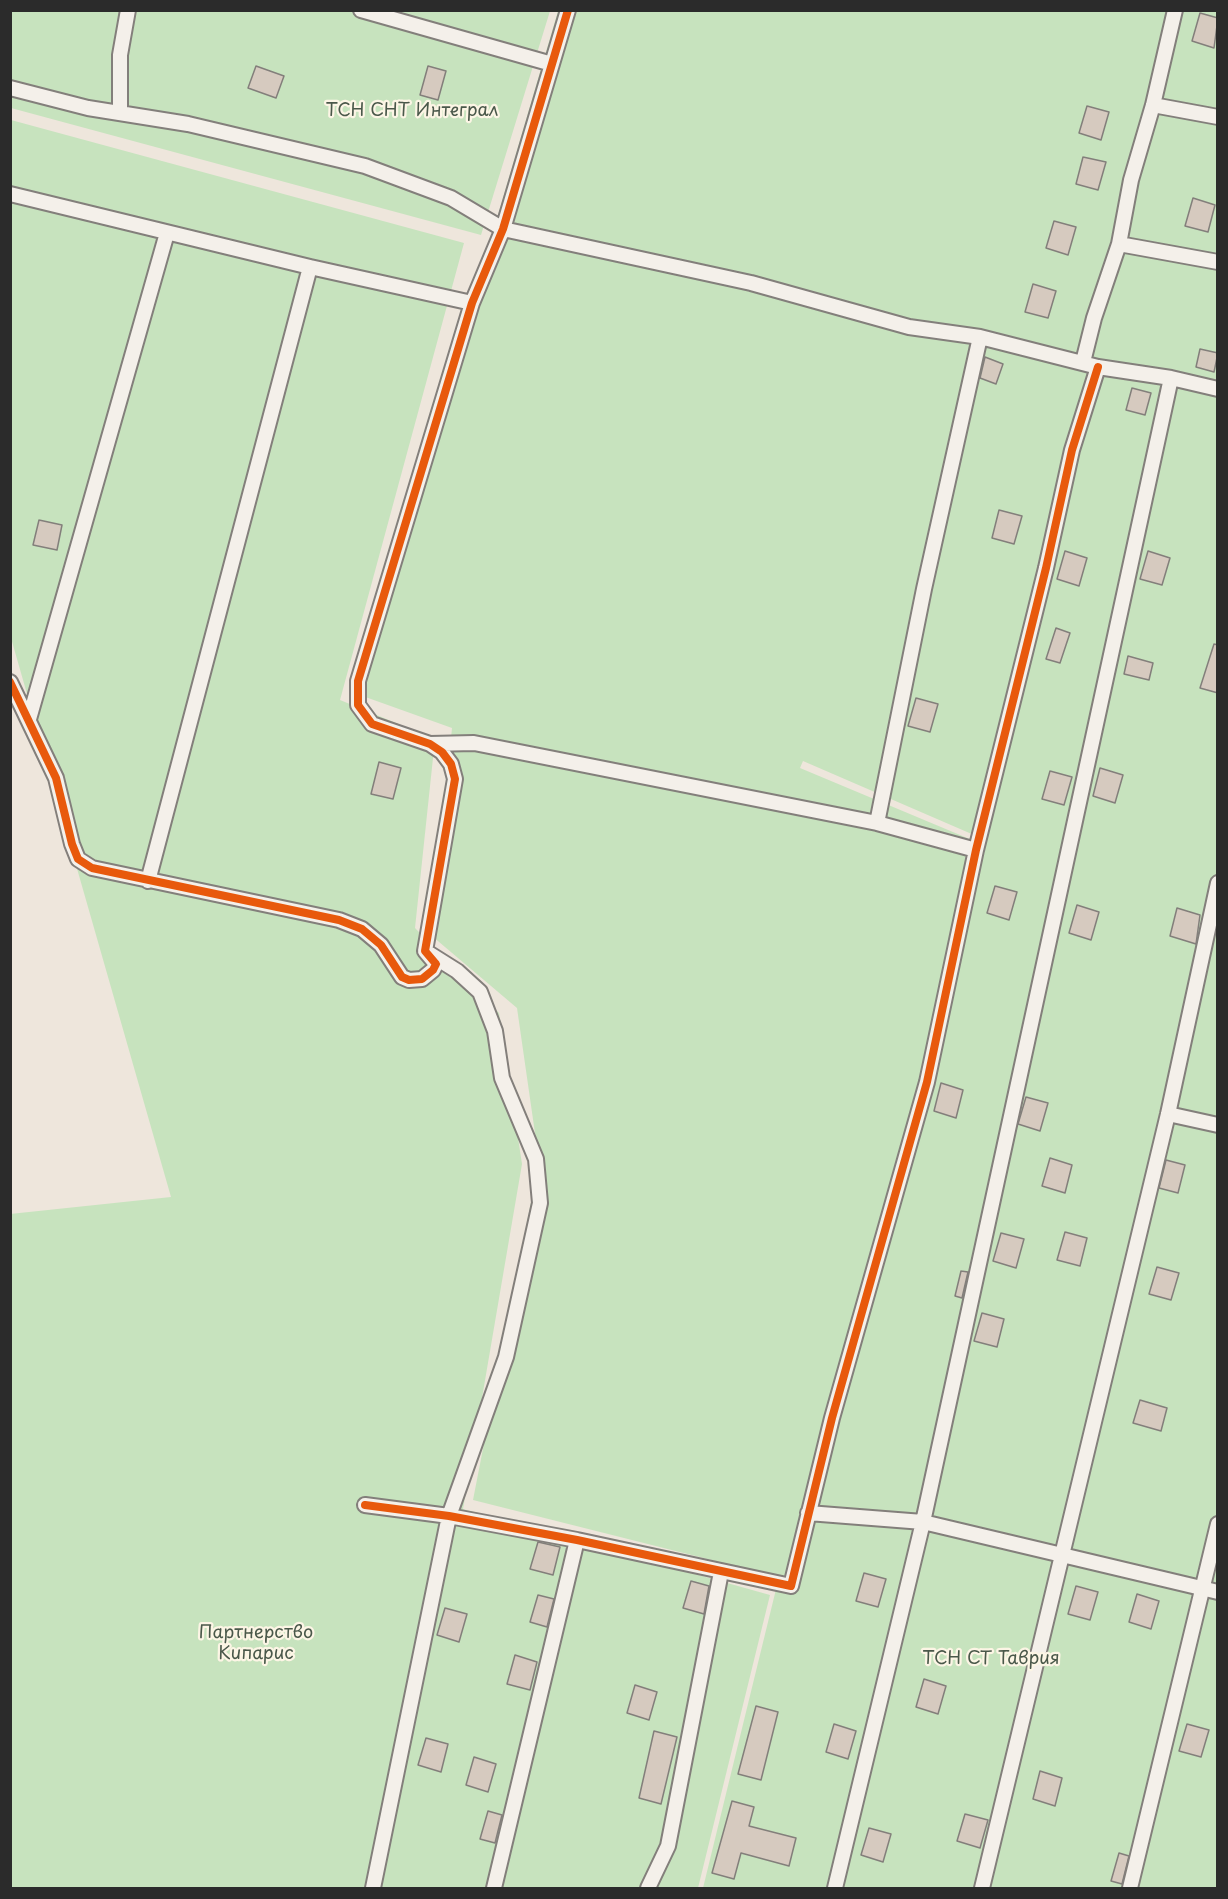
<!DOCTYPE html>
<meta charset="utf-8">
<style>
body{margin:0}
#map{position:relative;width:1228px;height:1899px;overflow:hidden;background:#eee6dc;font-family:"Playpen Sans",sans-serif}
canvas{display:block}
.frame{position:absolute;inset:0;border:12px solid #2b2b2b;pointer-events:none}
</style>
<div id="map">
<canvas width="1228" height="1899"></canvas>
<div class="frame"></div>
</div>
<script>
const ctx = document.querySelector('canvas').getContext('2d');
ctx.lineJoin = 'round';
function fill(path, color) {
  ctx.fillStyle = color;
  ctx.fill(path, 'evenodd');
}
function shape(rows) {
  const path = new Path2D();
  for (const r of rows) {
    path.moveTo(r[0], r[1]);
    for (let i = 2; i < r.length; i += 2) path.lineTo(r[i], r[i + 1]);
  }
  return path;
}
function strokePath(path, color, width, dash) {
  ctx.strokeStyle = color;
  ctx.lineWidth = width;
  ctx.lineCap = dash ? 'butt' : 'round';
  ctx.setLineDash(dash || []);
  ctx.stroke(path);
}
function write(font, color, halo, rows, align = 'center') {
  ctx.font = font + ' "Playpen Sans",sans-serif';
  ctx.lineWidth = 4.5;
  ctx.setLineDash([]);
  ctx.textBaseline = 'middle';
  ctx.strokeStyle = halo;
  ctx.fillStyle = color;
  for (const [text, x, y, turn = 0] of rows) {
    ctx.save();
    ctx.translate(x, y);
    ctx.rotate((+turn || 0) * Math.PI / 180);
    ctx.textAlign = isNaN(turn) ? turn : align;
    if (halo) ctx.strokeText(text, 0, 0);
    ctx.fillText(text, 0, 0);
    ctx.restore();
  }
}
const green = shape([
 [10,11,550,11,481,235,11,108],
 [558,11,1217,11,1217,1888,703,1888,779,1577,473,1500,539,1161,517,1008,432,936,452,728,357,694],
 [803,761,974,835,972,840,800,768],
 [11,120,464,243,340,700,435,739,415,928,499,1013,522,1164,463,1509,770,1595,698,1888,11,1888,10,1214,171,1197,11,638]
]);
const building = shape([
 [1200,13,1218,18,1214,48,1192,41,1200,13],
 [256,66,284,76,276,98,248,88,256,66],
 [428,66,446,71,438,100,420,95,428,66],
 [1087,106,1109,112,1101,140,1079,133,1087,106],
 [1083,157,1106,162,1098,190,1076,184,1083,157],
 [1193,198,1215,205,1208,232,1185,226,1193,198],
 [1054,221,1076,227,1068,255,1046,248,1054,221],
 [1033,284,1056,291,1048,318,1025,312,1033,284],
 [1200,349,1218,353,1214,372,1196,367,1200,349],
 [985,357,1003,364,996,384,980,378,985,357],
 [1132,388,1151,393,1145,415,1126,410,1132,388],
 [999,510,1022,516,1014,544,992,538,999,510],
 [39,520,62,525,57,550,33,545,39,520],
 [1065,551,1087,558,1079,586,1057,579,1065,551],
 [1148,551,1170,558,1162,585,1140,579,1148,551],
 [1056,628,1070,633,1060,663,1046,659,1056,628],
 [1214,644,1218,645,1218,693,1200,688,1214,644],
 [1128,656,1153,663,1149,680,1124,674,1128,656],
 [916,698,938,704,930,732,908,726,916,698],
 [379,762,401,768,393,799,371,794,379,762],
 [1100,768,1123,775,1115,803,1093,796,1100,768],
 [1050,771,1072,777,1064,805,1042,799,1050,771],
 [995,886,1017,892,1009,920,987,913,995,886],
 [1077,905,1099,912,1091,940,1069,933,1077,905],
 [1177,908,1200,915,1196,944,1170,936,1177,908],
 [941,1083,963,1090,956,1118,934,1111,941,1083],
 [1026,1097,1048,1103,1040,1131,1018,1124,1026,1097],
 [1050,1158,1072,1165,1065,1193,1042,1186,1050,1158],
 [1166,1160,1185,1165,1178,1193,1159,1188,1166,1160],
 [1065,1232,1087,1238,1080,1266,1057,1260,1065,1232],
 [1001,1233,1024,1239,1016,1268,993,1261,1001,1233],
 [1157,1267,1179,1273,1171,1300,1149,1294,1157,1267],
 [961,1271,968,1272,962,1298,955,1296,961,1271],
 [982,1313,1004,1319,997,1347,974,1341,982,1313],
 [1140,1400,1167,1408,1161,1431,1133,1423,1140,1400],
 [538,1542,560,1547,553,1575,530,1569,538,1542],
 [864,1573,886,1579,878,1607,856,1601,864,1573],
 [691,1581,709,1586,704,1614,683,1608,691,1581],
 [1076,1586,1098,1592,1090,1620,1068,1614,1076,1586],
 [1137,1594,1159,1601,1151,1629,1129,1622,1137,1594],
 [538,1595,554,1599,547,1627,530,1622,538,1595],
 [445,1608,467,1614,459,1642,437,1635,445,1608],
 [515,1655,537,1662,530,1690,507,1684,515,1655],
 [924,1679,946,1686,938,1714,916,1707,924,1679],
 [635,1685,657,1692,649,1720,627,1713,635,1685],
 [756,1706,778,1712,761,1780,738,1774,756,1706],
 [834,1724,856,1731,848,1759,826,1752,834,1724],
 [1187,1724,1209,1730,1201,1757,1179,1751,1187,1724],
 [654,1731,677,1737,661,1804,639,1798,654,1731],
 [426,1738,448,1744,441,1772,418,1765,426,1738],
 [474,1757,496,1764,488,1792,466,1785,474,1757],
 [1040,1771,1062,1778,1055,1806,1033,1799,1040,1771],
 [732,1801,754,1807,749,1826,796,1838,789,1866,741,1853,734,1879,712,1873,732,1801],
 [488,1811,502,1815,495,1843,480,1839,488,1811],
 [965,1814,988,1820,980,1848,957,1841,965,1814],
 [869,1828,891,1834,883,1862,861,1855,869,1828],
 [1119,1853,1129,1856,1122,1884,1111,1881,1119,1853]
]);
const minor = shape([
 [361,10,552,64],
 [10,88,88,108,188,124,365,166,451,198,503,229,751,283,909,327,980,337,1098,367,1171,378,1218,389],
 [1153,105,1218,117],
 [120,113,120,55,128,10],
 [10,194,310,267,472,303],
 [1119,244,1218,262],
 [1083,362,1094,318,1119,244,1131,180,1153,105,1175,10],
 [10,682,56,778,72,844,78,859,92,868,339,920,362,929,381,945,402,977,409,980,422,979,433,970,436,964,425,951,455,779,451,764,442,752,430,744,372,724,358,705,358,681,472,303,503,229,568,10],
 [29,719,167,233],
 [430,744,474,743,877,823,976,850],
 [877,823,924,589,980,337],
 [148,881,310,267],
 [1168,1114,1218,1125],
 [365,1505,449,1516,577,1540,791,1586,832,1418,927,1082,976,850,1046,568,1072,450,1098,367],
 [808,1513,923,1522,1218,1592],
 [373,1888,449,1516,506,1357,540,1203,536,1159,502,1078,495,1031,480,992,457,971,430,954],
 [494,1888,577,1540],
 [648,1888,668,1846,721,1572],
 [835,1888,923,1522,1171,378],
 [982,1888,1168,1114,1218,883],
 [1130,1888,1218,1524]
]);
const cycleway = shape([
 [10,682,56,778,72,844,78,859,92,868,339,920,362,929,381,945,402,977,409,980,422,979,433,970,436,964,425,951,455,779,451,764,442,752,430,744,372,724,358,705,358,681,472,303,503,229,568,10],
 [365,1505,449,1516,577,1540,791,1586,832,1418,927,1082,976,850,1046,568,1072,450,1098,367]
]);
const parkNames = [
 ["ТСН СНТ Интеграл",412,111],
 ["Партнерство",256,1633],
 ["Кипарис",256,1654],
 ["ТСН СТ Таврия",991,1659]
];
fill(green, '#c7e3be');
fill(building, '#d6cabf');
strokePath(building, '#837f7b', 1.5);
strokePath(minor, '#837f7b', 18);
strokePath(minor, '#f4f0ea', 14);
strokePath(cycleway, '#e8590c', 8);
write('18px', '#4a584a', '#fcf5e5', parkNames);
</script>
